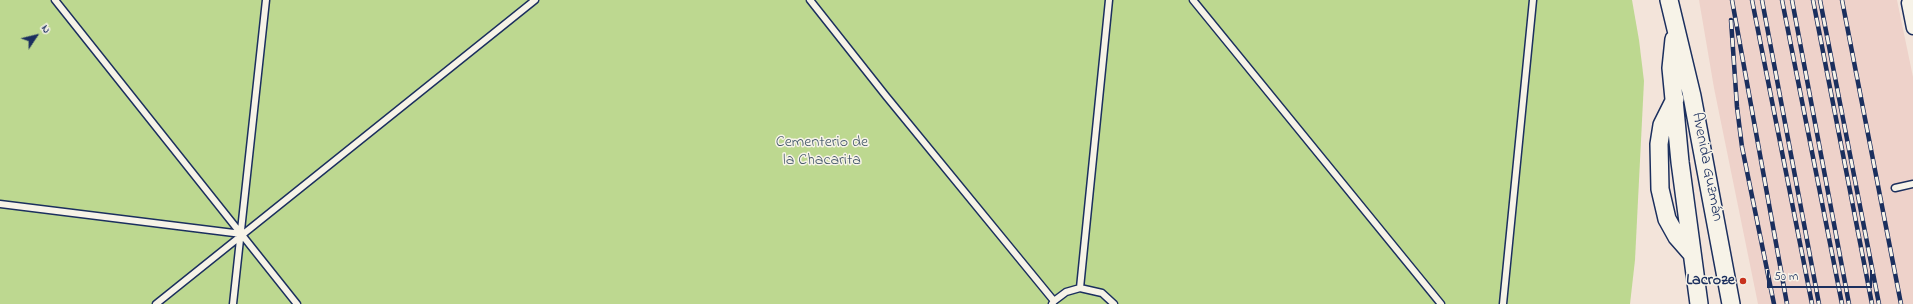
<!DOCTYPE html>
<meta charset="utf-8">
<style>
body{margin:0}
#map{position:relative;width:1913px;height:304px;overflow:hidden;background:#f3e4da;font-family:"Indie Flower",sans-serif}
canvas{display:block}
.north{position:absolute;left:16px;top:16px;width:40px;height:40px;-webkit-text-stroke:3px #f7f3e8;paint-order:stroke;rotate:55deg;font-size:11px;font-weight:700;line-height:16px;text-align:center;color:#1b2f5e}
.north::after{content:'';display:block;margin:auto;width:14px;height:18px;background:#1b2f5e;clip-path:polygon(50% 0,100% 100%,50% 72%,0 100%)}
.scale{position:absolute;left:1767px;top:270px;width:105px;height:18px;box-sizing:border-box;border:2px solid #1b2f5e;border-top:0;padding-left:5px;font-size:12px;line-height:14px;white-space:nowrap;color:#1b2f5e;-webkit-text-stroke:3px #f7f3e8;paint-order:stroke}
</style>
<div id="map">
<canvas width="1913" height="304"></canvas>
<div class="north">N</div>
<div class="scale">50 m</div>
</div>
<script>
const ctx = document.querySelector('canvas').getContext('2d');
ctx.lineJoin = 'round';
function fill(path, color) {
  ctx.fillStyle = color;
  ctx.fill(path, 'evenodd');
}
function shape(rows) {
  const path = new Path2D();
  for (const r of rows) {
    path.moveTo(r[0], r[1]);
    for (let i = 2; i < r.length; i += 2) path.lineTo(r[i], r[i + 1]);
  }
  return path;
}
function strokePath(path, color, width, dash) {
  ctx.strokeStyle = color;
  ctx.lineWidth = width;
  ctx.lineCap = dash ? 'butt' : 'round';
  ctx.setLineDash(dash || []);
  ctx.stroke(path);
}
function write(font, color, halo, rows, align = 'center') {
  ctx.font = font + ' "Indie Flower",sans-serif';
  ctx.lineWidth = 3;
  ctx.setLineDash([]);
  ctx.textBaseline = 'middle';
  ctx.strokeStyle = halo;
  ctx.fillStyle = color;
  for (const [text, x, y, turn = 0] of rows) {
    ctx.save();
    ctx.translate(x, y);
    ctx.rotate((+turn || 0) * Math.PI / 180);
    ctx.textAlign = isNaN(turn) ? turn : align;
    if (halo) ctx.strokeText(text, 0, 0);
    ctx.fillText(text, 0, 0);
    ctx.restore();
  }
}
const built = shape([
 [1699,0,1897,0,1913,77,1913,304,1758,304,1714,88]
]);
const green = shape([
 [0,0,1632,0,1639,40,1644,81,1635,260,1630,304,0,304]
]);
const service = shape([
 [55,0,297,304],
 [810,0,886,96,1054,301],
 [1193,0,1441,304],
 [1895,188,1913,184],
 [0,204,242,234],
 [1080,288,1109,0],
 [156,304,535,0],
 [233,304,266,0],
 [1052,304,1054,301,1066,292,1080,288,1102,293,1114,304],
 [1503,304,1533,0]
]);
const minor = shape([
 [1908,3,1913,28]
]);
const secondary = shape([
 [1669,0,1692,96,1731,304],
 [1674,39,1671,68,1680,162,1699,304],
 [1675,99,1662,125,1659,144,1660,189,1667,219,1677,237,1691,253]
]);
const rail = shape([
 [1732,0,1787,304],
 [1752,0,1812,304],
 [1762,0,1819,304],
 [1782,0,1842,304],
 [1792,0,1849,304],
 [1813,0,1872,304],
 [1820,0,1879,304],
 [1842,0,1901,304],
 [1731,20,1737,107,1742,147,1774,304]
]);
const markers = [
 [1743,281,4,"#c8321e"]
];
const parkNames = [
 ["Cementerio de",822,143],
 ["la Chacarita",822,161]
];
const streetNames = [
 ["Avenida Guzmán",1706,167,79]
];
const poiNames = [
 ["Lacroze",1735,281]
];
fill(built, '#eed2ca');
fill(green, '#bdd890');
strokePath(service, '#1b2f5e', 9);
strokePath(minor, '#1b2f5e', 15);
strokePath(secondary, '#1b2f5e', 20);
strokePath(service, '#f7f3e8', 6);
strokePath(minor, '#f7f3e8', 12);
strokePath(secondary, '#f7f3e8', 17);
strokePath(rail, '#1b2f5e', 4.5);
strokePath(rail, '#f7f3e8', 3, [9]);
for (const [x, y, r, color] of markers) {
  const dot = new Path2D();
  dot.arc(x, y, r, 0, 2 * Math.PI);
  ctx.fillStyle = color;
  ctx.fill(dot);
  strokePath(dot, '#f7f3e8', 1.5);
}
write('16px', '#44596a', '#f7f3e8', parkNames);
write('16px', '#1b2f5e', '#f7f3e8', streetNames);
write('bold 16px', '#1b2f5e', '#f7f3e8', poiNames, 'right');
</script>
